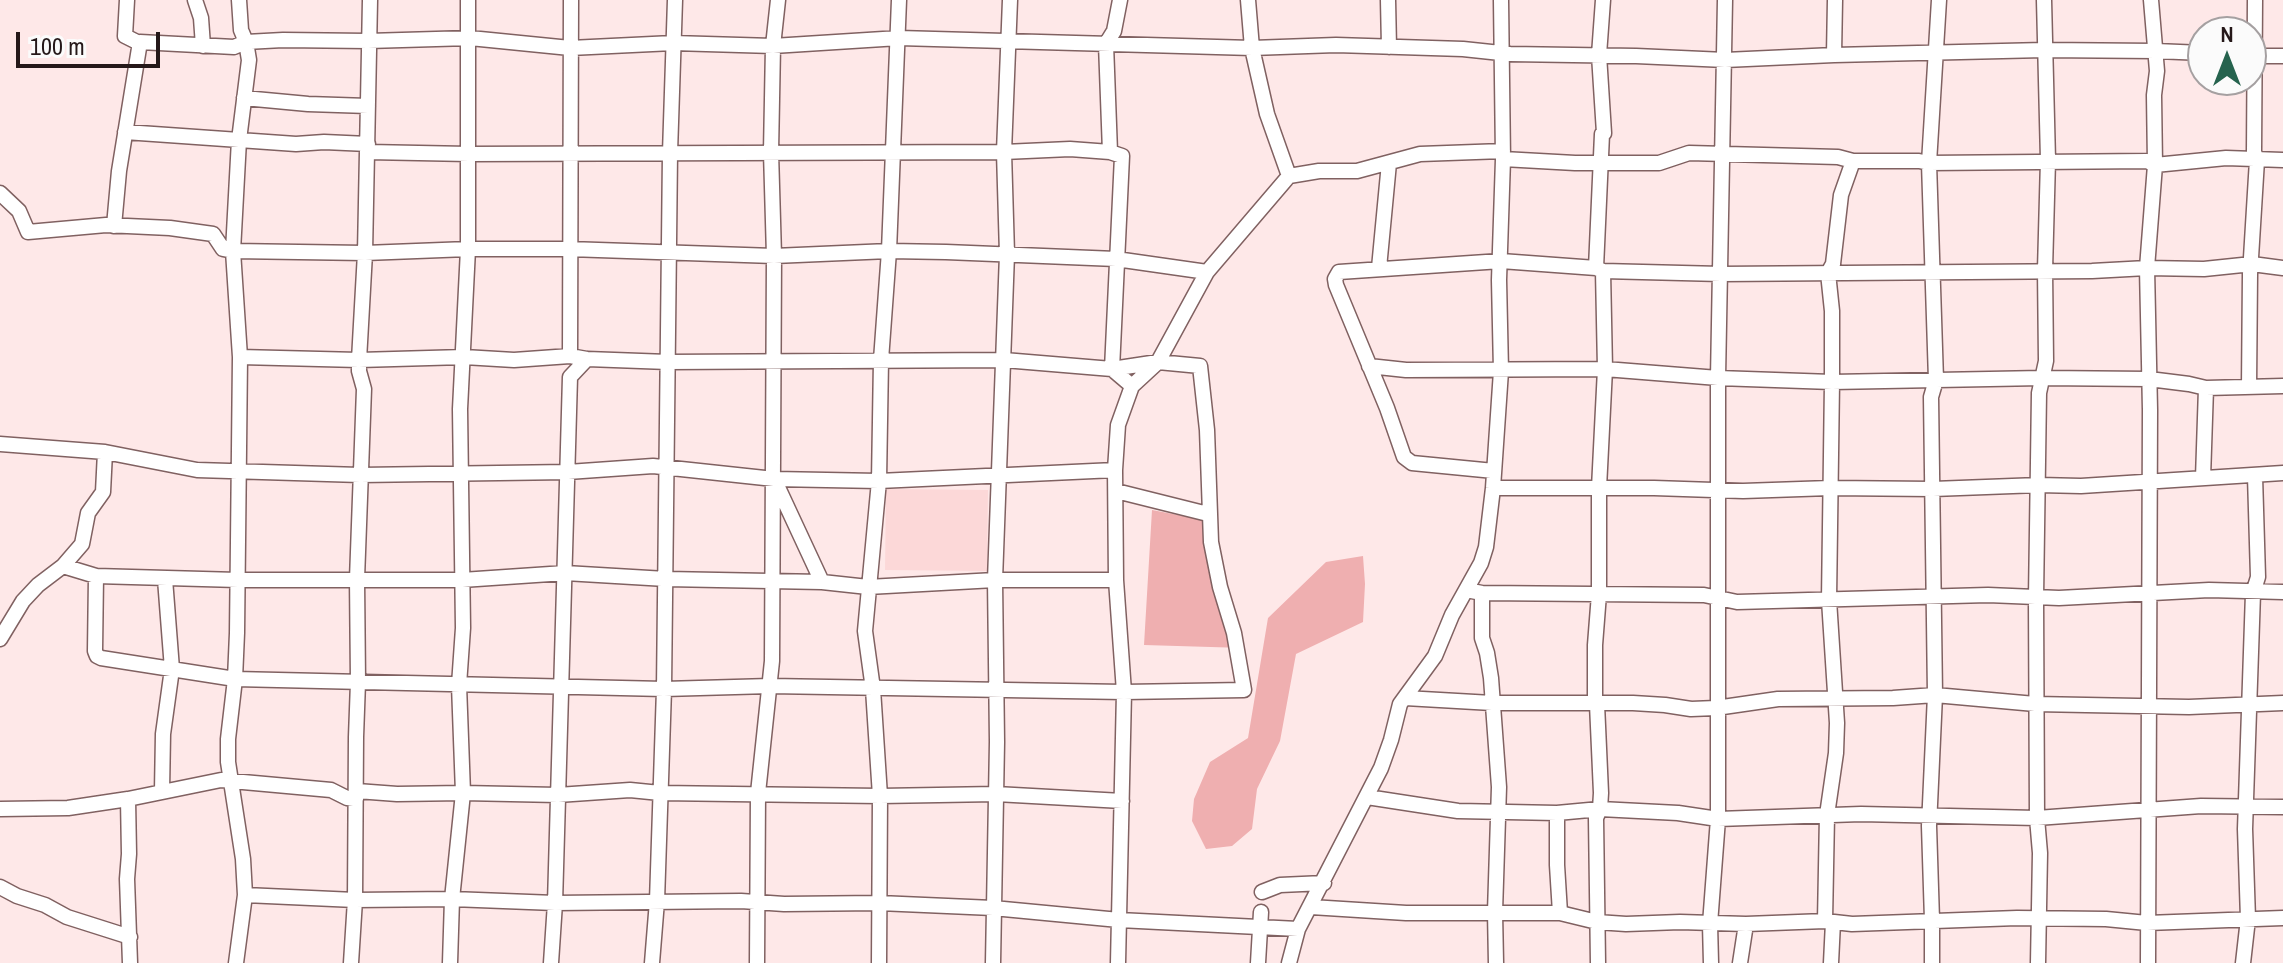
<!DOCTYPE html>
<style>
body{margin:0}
#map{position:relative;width:2283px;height:963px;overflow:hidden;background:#fee8e8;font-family:"Archivo Narrow",sans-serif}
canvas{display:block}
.north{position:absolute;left:2187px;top:16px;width:80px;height:80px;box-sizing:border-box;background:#fbfbfb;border:2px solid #a5a0a1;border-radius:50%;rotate:0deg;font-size:22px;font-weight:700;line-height:32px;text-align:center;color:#251819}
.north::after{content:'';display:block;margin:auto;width:28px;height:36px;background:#26634e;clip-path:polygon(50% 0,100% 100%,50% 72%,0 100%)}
.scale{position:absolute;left:16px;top:32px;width:144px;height:36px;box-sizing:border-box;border:4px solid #251819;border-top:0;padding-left:10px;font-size:24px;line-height:28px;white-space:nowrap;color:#251819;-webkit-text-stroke:6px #fbfbfb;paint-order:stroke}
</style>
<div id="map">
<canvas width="2283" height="963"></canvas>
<div class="north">N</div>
<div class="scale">100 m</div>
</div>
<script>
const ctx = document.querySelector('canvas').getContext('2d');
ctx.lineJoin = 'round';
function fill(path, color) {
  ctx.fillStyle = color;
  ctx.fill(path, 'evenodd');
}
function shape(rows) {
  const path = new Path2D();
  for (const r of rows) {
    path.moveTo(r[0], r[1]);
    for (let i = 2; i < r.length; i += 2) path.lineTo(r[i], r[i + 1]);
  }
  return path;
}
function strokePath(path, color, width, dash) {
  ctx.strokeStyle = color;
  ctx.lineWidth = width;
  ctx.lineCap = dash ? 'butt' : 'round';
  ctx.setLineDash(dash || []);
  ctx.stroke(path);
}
const built = shape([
 [886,489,988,490,987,571,885,570]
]);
const green = shape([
 [1152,510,1204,520,1244,648,1144,645],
 [1363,556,1365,584,1363,622,1296,654,1280,741,1257,789,1252,829,1232,846,1206,849,1192,821,1194,799,1210,762,1248,738,1268,618,1326,562]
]);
const minor = shape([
 [127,0,125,36,139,43],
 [195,0,201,18,203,46],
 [1248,0,1252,48,1267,114,1289,176],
 [1388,0,1389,47],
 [1834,55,1835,0],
 [2251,56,2283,56],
 [244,98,308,104,368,106],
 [125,132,296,144,324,142,368,144],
 [368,152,469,154,1004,152,1070,149,1110,152,1122,156,1112,369,1132,386],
 [1110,152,1106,44,1114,31,1120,0],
 [1503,159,1575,163,1659,163,1689,153,1838,157,1853,161,1919,161,1929,163,2147,161,2155,165,2226,158,2283,160],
 [0,193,19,211,28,232,106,225,170,228,213,234,223,249,233,251,365,253,468,249,569,249,774,256,889,251,946,252,1116,259,1207,272],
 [114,226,119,171,140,42,234,47,246,42,283,40,368,41,470,38,570,48,673,43,773,46,899,38,1252,48,1336,45,1463,49,1510,54,1636,56,1725,60,1834,55,2044,50,2156,51,2203,53],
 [1379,268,1389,163],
 [1596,268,1602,134,1604,133,1599,55,1603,0],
 [570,356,571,0],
 [1369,366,1406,370,1605,369,1718,378,1832,382,2042,378,2149,379,2189,384,2206,388,2283,386],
 [2249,387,2250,274,2257,160,2254,152,2255,0],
 [0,444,105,452,197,470,360,475,568,472,653,466,774,479,879,481,1115,470],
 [1494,471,1412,463,1404,457,1387,408,1336,285,1335,279,1339,272,1501,261,1596,268,1603,271,1721,274,2092,271,2147,268,2204,269,2252,264,2283,268],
 [2203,478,2206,388],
 [776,483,822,582],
 [1493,488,1654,488,1743,491,1830,488,1933,489,2039,485,2081,486,2283,473],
 [1116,491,1208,514],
 [63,566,96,576,238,580,462,580,565,573,666,579,822,582,868,587,995,580,1116,580],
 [96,576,95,651,97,656,101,658,235,679,664,689,770,686,1124,692,1244,690,1234,633,1220,587,1211,542,1207,430,1200,366,1158,362,1112,369,1004,360,668,362,587,359,570,356,514,360,464,357,359,360,240,357],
 [1466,590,1482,593,1704,595,1737,602,1988,595,2059,598,2209,590,2283,592],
 [1482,593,1482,638,1487,653,1491,678,1499,787,1495,912,1496,963],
 [0,639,23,601,38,585,63,566,82,544,88,513,103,492,105,452],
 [1405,698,1492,703,1633,703,1665,705,1691,709,1716,708,1778,699,1893,698,1935,695,2035,704,2189,707,2283,703],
 [162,791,163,734,172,669,165,579],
 [357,791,397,794,463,793,558,795,630,790,660,793,880,796,996,794,1122,801],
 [1367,797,1458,811,1557,813,1600,809,1678,813,1718,819,1861,814,2037,818,2201,806,2283,807],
 [128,799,129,854,127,879,130,963],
 [0,809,68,808,128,799,221,780,331,790,347,798,356,799],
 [1557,813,1557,865,1560,913],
 [0,887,17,896,45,905,67,917,130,937],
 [1262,892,1280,885,1324,883],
 [245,895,355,900,452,899,555,903,741,901,784,904,879,903,993,908,1119,920,1298,929],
 [1311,907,1406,913,1560,913,1597,922,1626,924,1680,922,1746,924,1825,921,1852,924,2017,918,2106,919,2147,923,2283,918],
 [1825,921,1827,815,1836,753,1837,723,1829,600,1832,382,1832,311,1828,273,1833,264,1841,195,1853,161],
 [236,963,245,895,243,859,228,762,228,739,235,679,237,633,240,357,233,251,239,140,249,60,246,42,241,30,239,0],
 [351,963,355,900,356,737,358,682,357,579,364,389,359,371,359,360,365,253,370,0],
 [450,963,452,899,463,793,459,685,463,628,460,409,468,249,468,0],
 [551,963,555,903,570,377,587,359],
 [652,963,657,901,664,689,670,153,675,0],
 [757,963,758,793,772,661,774,256,771,152,773,46,778,0],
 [879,963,880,796,873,689,865,631,879,481,881,360,889,251,899,0],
 [993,963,997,742,995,580,1007,254,1004,152,1010,0],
 [1118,963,1124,692,1116,580,1115,470,1118,425,1132,386,1158,362,1207,272,1289,176,1319,171,1357,171,1420,154,1503,151],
 [1258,963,1261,912],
 [1289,963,1298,929,1381,768,1391,740,1400,704,1435,656,1452,615,1481,563,1486,547,1493,488,1501,371,1499,280,1503,159,1501,0],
 [1598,963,1596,818,1600,809,1601,793,1597,704,1595,698,1595,645,1599,594,1599,488,1605,369,1603,271],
 [1711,963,1710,924,1718,819,1718,378,1725,0],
 [1740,963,1746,924],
 [1831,963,1833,922],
 [1932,963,1932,920,1929,826,1935,695,1931,397,1936,380,1929,163,1939,0],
 [2038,963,2040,853,2037,818,2036,598,2039,393,2046,361,2045,270,2048,160,2044,0],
 [2148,963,2150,410,2147,268,2155,165,2154,95,2157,71,2151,0],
 [2243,963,2248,919,2245,829,2253,593,2258,577,2255,476]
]);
fill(built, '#fcd8d8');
fill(green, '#efafb0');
strokePath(minor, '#806161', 17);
strokePath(minor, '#fff', 14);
</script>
